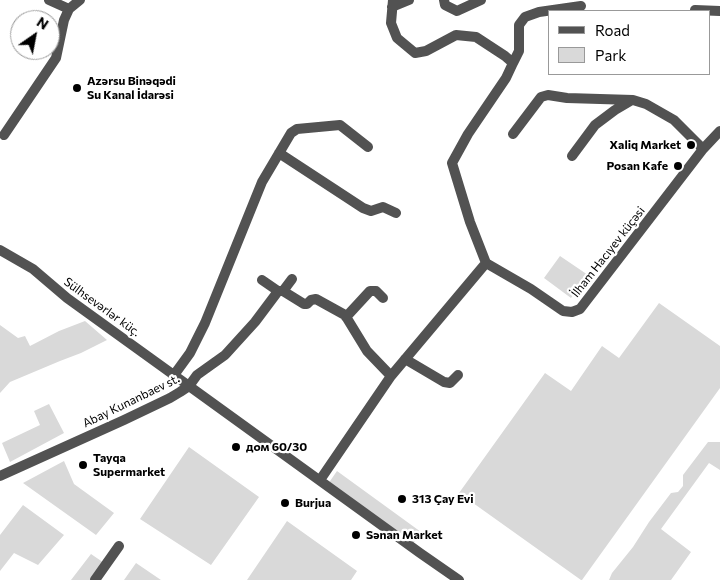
<!DOCTYPE html>
<meta charset="utf-8">
<style>
body{margin:0}
#map{position:relative;width:720px;height:580px;overflow:hidden;background:#fff;font-family:Commissioner,sans-serif}
canvas{display:block}
.legend{position:absolute;left:548px;top:10px;width:162px;height:65px;box-sizing:border-box;background:#fff;border:1px solid #999;margin:0;padding:6px 9px;list-style:none;font-size:15px;color:#000}
.legend li{display:flex;align-items:center;gap:10px;height:25px}
.legend b{width:25px;border:1px solid #999}
.north{position:absolute;left:10px;top:10px;width:50px;height:50px;box-sizing:border-box;background:#fff;border:1px solid #999;border-radius:50%;rotate:33deg;font-size:14px;font-weight:700;line-height:20px;text-align:center;color:#000}
.north::after{content:'';display:block;margin:auto;width:18px;height:22px;background:#000;clip-path:polygon(50% 0,100% 100%,50% 72%,0 100%)}
</style>
<div id="map">
<canvas width="720" height="580"></canvas>
<ul class="legend">
<li><b style="height:6px;background:#525252"></b>Road</li>
<li><b style="height:14px;background:#d9d9d9"></b>Park</li>
</ul>
<div class="north">N</div>
</div>
<script>
const ctx = document.querySelector('canvas').getContext('2d');
ctx.lineJoin = 'round';
function fill(path, color) {
  ctx.fillStyle = color;
  ctx.fill(path, 'evenodd');
}
function shape(rows) {
  const path = new Path2D();
  for (const r of rows) {
    path.moveTo(r[0], r[1]);
    for (let i = 2; i < r.length; i += 2) path.lineTo(r[i], r[i + 1]);
  }
  return path;
}
function strokePath(path, color, width, dash) {
  ctx.strokeStyle = color;
  ctx.lineWidth = width;
  ctx.lineCap = dash ? 'butt' : 'round';
  ctx.setLineDash(dash || []);
  ctx.stroke(path);
}
function write(font, color, halo, rows, align = 'center') {
  ctx.font = font + ' Commissioner,sans-serif';
  ctx.lineWidth = 4.5;
  ctx.setLineDash([]);
  ctx.textBaseline = 'middle';
  ctx.strokeStyle = halo;
  ctx.fillStyle = color;
  for (const [text, x, y, turn = 0] of rows) {
    ctx.save();
    ctx.translate(x, y);
    ctx.rotate((+turn || 0) * Math.PI / 180);
    ctx.textAlign = isNaN(turn) ? turn : align;
    if (halo) ctx.strokeText(text, 0, 0);
    ctx.fillText(text, 0, 0);
    ctx.restore();
  }
}
const green = shape([
 [560,256,588,275,571,298,544,278],
 [659,303,720,346,720,388,582,580,581,580,459,493,545,373,571,391,602,346,619,358],
 [85,321,107,340,81,353,60,361,10,382,0,393,0,325,18,338,25,336,30,346,59,331],
 [49,404,64,433,10,462,2,443,40,425,34,411],
 [708,442,720,442,720,470,709,463,661,529,691,552,671,580,609,580,612,573,633,547,649,522,671,493,678,492,683,486,683,475],
 [189,447,259,497,211,565,140,519],
 [64,461,74,484,114,513,96,535,23,483],
 [337,471,421,532,412,545,328,484],
 [23,505,64,535,38,565,14,553,0,571,0,535],
 [287,521,357,571,351,580,247,580],
 [91,554,110,567,101,580,71,580],
 [136,563,161,580,124,580]
]);
const minor = shape([
 [49,0,69,9],
 [444,0,445,5,457,11,481,0],
 [392,7,409,0],
 [695,10,720,11],
 [513,63,519,51,519,25,525,17,539,12,581,6],
 [513,134,541,97,548,95,567,98,633,100,646,104,674,120,703,149],
 [4,135,56,58,64,20,69,9,80,0],
 [279,153,363,208,371,211,383,207,396,213],
 [572,156,595,125,615,110,632,100],
 [0,250,33,269,67,298,189,386,197,375,225,355,255,322,276,294,278,291,283,291,304,304,307,304,311,300,316,299,345,315,367,351,391,376],
 [486,263,531,289,563,311,572,312,580,309,703,149,720,131],
 [262,280,278,291],
 [283,291,292,279],
 [346,317,370,291,376,291,383,298],
 [405,359,444,382,450,383,458,375],
 [174,375,190,353,205,323,262,182,291,133,297,129,340,125,368,147],
 [0,476,124,420,170,398,180,392,189,386,420,553,459,580],
 [320,480,391,376,486,263,470,222,452,163,468,134,506,78,513,63,505,56,476,37,456,35,426,51,415,53,397,38,391,23,393,0],
 [95,580,119,546]
]);
const markers = [
 [77,88,5,"#000"],
 [691,145,5,"#000"],
 [678,166,5,"#000"],
 [236,447,5,"#000"],
 [83,465,5,"#000"],
 [402,499,5,"#000"],
 [285,503,5,"#000"],
 [356,535,5,"#000"]
];
const poiNames = [
 ["Azərsu Binəqədi",87,81],
 ["Su Kanal İdarəsi",87,95],
 ["Xaliq Market",681,145,"right"],
 ["Posan Kafe",668,166,"right"],
 ["дом 60/30",246,447],
 ["Tayqa",93,458],
 ["Supermarket",93,472],
 ["313 Çay Evi",412,499],
 ["Burjua",295,503],
 ["Sənan Market",366,535]
];
const streetNames = [
 ["İlham Hacıyev küçəsi",608,252,-52],
 ["Sülhsevərlər küç.",102,307,36],
 ["Abay Kunanbaev st.",131,401,-26]
];
fill(green, '#d9d9d9');
strokePath(minor, '#525252', 10);
for (const [x, y, r, color] of markers) {
  const dot = new Path2D();
  dot.arc(x, y, r, 0, 2 * Math.PI);
  ctx.fillStyle = color;
  ctx.fill(dot);
  strokePath(dot, '#fff', 2);
}
write('bold 12px', '#000', '#fff', poiNames, 'left');
write('12px', '#000', '#fff', streetNames);
</script>
